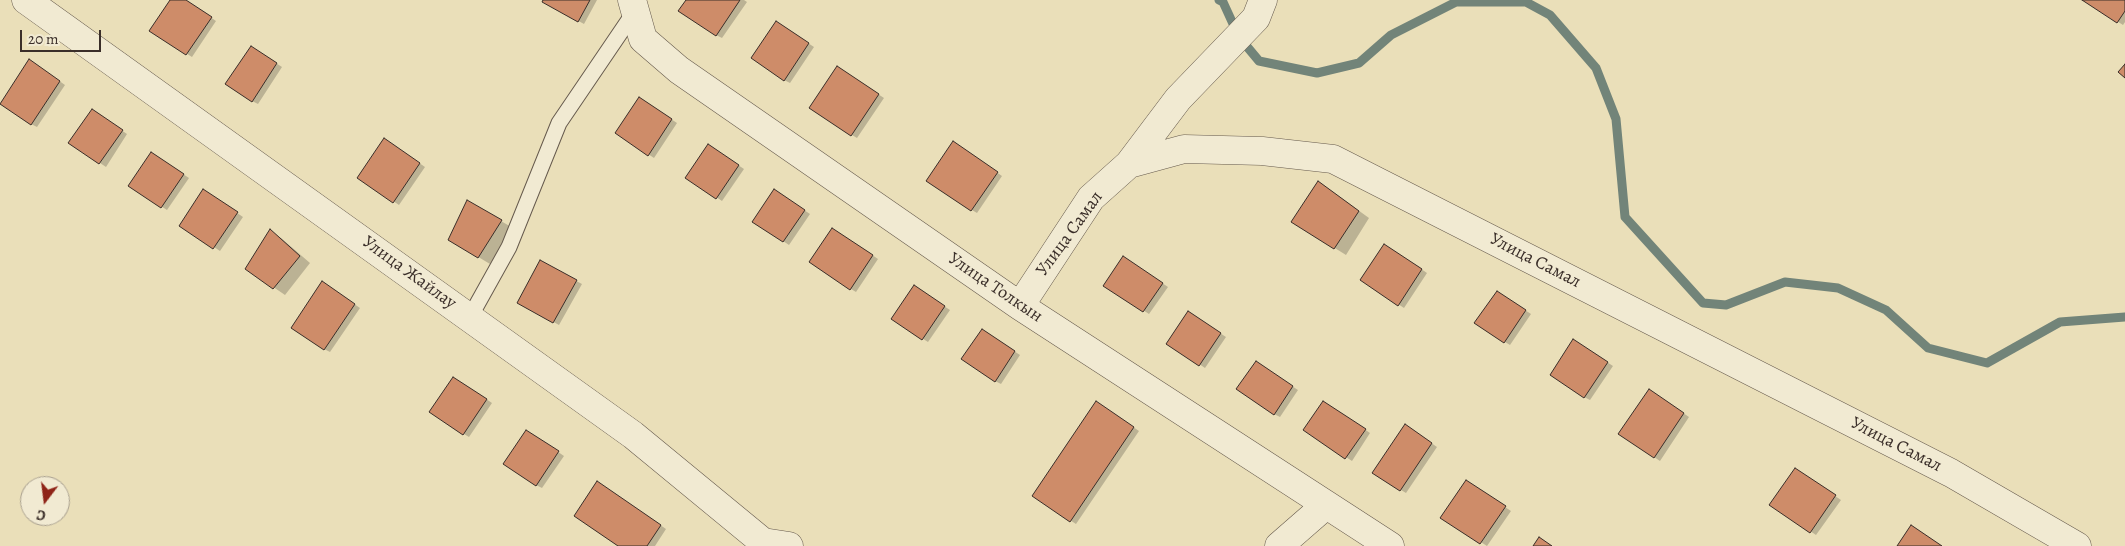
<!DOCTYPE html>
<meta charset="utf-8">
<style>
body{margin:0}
#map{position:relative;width:2125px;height:546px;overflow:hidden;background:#eadfb9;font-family:Alegreya,serif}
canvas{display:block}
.north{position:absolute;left:20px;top:476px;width:50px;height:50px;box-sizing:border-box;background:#f1ead2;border:1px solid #a89f8e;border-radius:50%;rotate:195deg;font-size:14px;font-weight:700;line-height:20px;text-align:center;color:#3a2e29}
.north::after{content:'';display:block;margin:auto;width:18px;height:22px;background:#8f2418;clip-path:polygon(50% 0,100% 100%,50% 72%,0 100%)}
.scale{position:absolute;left:20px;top:30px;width:81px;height:22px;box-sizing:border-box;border:2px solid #3a2e29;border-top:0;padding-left:6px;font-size:15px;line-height:18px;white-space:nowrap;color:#3a2e29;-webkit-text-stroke:4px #f1ead2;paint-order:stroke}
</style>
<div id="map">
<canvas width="2125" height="546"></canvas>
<div class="north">С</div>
<div class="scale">20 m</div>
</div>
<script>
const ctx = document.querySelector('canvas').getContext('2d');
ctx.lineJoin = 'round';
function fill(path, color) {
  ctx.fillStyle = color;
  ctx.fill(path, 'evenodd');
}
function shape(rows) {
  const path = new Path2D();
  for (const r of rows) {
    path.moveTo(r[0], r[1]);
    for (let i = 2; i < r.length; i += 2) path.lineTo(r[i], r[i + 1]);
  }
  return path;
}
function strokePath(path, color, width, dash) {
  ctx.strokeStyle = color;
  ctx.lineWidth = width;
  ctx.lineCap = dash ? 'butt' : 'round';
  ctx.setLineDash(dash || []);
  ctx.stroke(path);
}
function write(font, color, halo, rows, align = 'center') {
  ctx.font = font + ' Alegreya,serif';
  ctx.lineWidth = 5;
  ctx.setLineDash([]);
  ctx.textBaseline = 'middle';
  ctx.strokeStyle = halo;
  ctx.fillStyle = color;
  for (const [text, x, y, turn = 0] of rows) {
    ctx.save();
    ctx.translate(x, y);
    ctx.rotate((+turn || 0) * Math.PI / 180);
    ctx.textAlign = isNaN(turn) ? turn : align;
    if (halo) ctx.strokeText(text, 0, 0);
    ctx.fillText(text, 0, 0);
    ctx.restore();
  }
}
const shadow = shape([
 [172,0,185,0,216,21,192,57,151,31],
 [545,0,597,0,584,24,544,2],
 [687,0,744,0,747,2,722,38,716,35],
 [2084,0,2125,0,2125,22,2123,25],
 [782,26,814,47,790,83,784,80],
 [257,51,282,67,258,104,252,101],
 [35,64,65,85,37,127,31,124],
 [843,71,884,98,857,138,852,135],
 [645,102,677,123,654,158,648,154],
 [97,114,127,134,106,167,70,143],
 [390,143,425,167,399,205,359,178],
 [958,146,1002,176,977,213,972,210],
 [714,149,744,169,722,201,687,177],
 [157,157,189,178,167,210,130,186],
 [1319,182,1369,218,1346,255,1293,222],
 [209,194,243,217,220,251,181,225],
 [780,194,810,214,789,245,783,241],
 [468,202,513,228,490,264,450,240],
 [270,231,281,238,310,263,285,295,247,269],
 [838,232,878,259,856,292,851,289],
 [1390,248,1427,273,1404,308,1398,304],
 [1129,261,1168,287,1149,314,1105,285],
 [540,262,582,284,559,325,518,302],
 [328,286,360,308,330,352,324,349],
 [919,290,950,310,928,342,892,319],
 [1503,296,1531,314,1510,345,1505,342],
 [1194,316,1226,337,1205,368,1168,343],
 [988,334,1020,355,1001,384,995,381],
 [1579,344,1613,366,1590,400,1584,397],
 [1261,366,1298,390,1280,417,1274,414],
 [459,381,492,403,469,437,464,434],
 [1655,394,1689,417,1660,461,1654,457],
 [1329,405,1370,433,1352,461,1305,430],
 [1102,406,1139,431,1076,524,1033,496],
 [1411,429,1437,447,1406,493,1401,490],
 [532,434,564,456,542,488,536,485],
 [1801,473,1841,500,1816,535,1771,505],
 [1472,485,1511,511,1487,546,1442,517],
 [603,486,666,529,655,546,621,546]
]);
const stream = shape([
 [1219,0,1223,2,1239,37,1259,61,1317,73,1359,63,1391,35,1456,2,1526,2,1550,15,1596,68,1616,119,1625,217,1703,303,1726,305,1785,282,1838,288,1886,310,1928,348,1987,363,2060,322,2125,317]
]);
const building = shape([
 [170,0,186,0,212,17,186,55,149,31,170,0],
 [543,0,590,0,578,22,542,2,543,0],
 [686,0,740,0,716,36,678,11,686,0],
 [2082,0,2125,0,2125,11,2117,23,2082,0],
 [776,21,809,43,784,81,751,58,776,21],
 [251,46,277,63,252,102,225,84,251,46],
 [29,59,60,81,31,125,0,104,29,59],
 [2125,64,2125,78,2118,72,2125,64],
 [837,66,879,94,851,136,809,108,837,66],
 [639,97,672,119,648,156,615,133,639,97],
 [92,109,123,130,99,164,68,143,92,109],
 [384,138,420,163,393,203,357,178,384,138],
 [953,141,998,172,971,211,926,181,953,141],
 [708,144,739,165,716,199,685,178,708,144],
 [151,152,184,174,161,208,128,186,151,152],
 [1318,181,1359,211,1334,249,1291,222,1318,181],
 [203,189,238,212,213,249,179,226,203,189],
 [774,189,805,210,783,242,752,222,774,189],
 [467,200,502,220,478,258,448,240,467,200],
 [832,228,873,255,850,290,809,262,832,228],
 [270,229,300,256,273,289,245,269,270,229],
 [1384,244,1422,269,1398,306,1360,280,1384,244],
 [1123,256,1163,283,1143,312,1103,286,1123,256],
 [540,260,577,280,553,323,517,303,540,260],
 [322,281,355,304,324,350,291,328,322,281],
 [914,285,945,306,922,340,891,319,914,285],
 [1497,291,1526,310,1504,343,1474,323,1497,291],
 [1188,311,1221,333,1199,366,1166,344,1188,311],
 [982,329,1015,351,995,382,961,359,982,329],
 [1573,339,1608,362,1584,398,1550,375,1573,339],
 [1256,361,1293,386,1274,415,1236,389,1256,361],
 [453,377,487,399,463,435,429,412,453,377],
 [1649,389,1684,413,1654,458,1618,434,1649,389],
 [1096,401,1134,427,1070,522,1032,496,1096,401],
 [1323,401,1366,429,1345,459,1303,430,1323,401],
 [1405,424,1432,443,1400,491,1372,473,1405,424],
 [526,430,559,451,536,486,503,464,526,430],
 [1795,468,1836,495,1810,533,1769,505,1795,468],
 [1466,480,1506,506,1480,544,1440,518,1466,480],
 [597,481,661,525,647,546,618,546,574,516,597,481],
 [1911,525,1942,546,1897,546,1911,525],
 [1539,537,1552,546,1533,546,1539,537]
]);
const service = shape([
 [470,317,509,247,559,123,635,11]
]);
const minor = shape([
 [26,0,633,435,763,542,789,546],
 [632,0,643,39,679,70,1020,306,1390,546],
 [1129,164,1178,99,1256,18,1263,0],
 [1020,306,1091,198,1129,164,1184,149,1262,151,1333,159,1951,473,2077,546],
 [1279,546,1326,505]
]);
const streetNames = [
 ["Улица Самал",1070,234,-54],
 ["Улица Самал",1535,261,27],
 ["Улица Жайлау",409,273,36],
 ["Улица Толкын",995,288,34],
 ["Улица Самал",1896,445,27]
];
fill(shadow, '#0003');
strokePath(stream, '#728479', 9);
fill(building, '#ce8c69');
strokePath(building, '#3a2e29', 1);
strokePath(service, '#665a4d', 17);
strokePath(minor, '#665a4d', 29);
strokePath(service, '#f1ead2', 15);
strokePath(minor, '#f1ead2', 28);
write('18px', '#3a2e29', '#f1ead2', streetNames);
</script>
